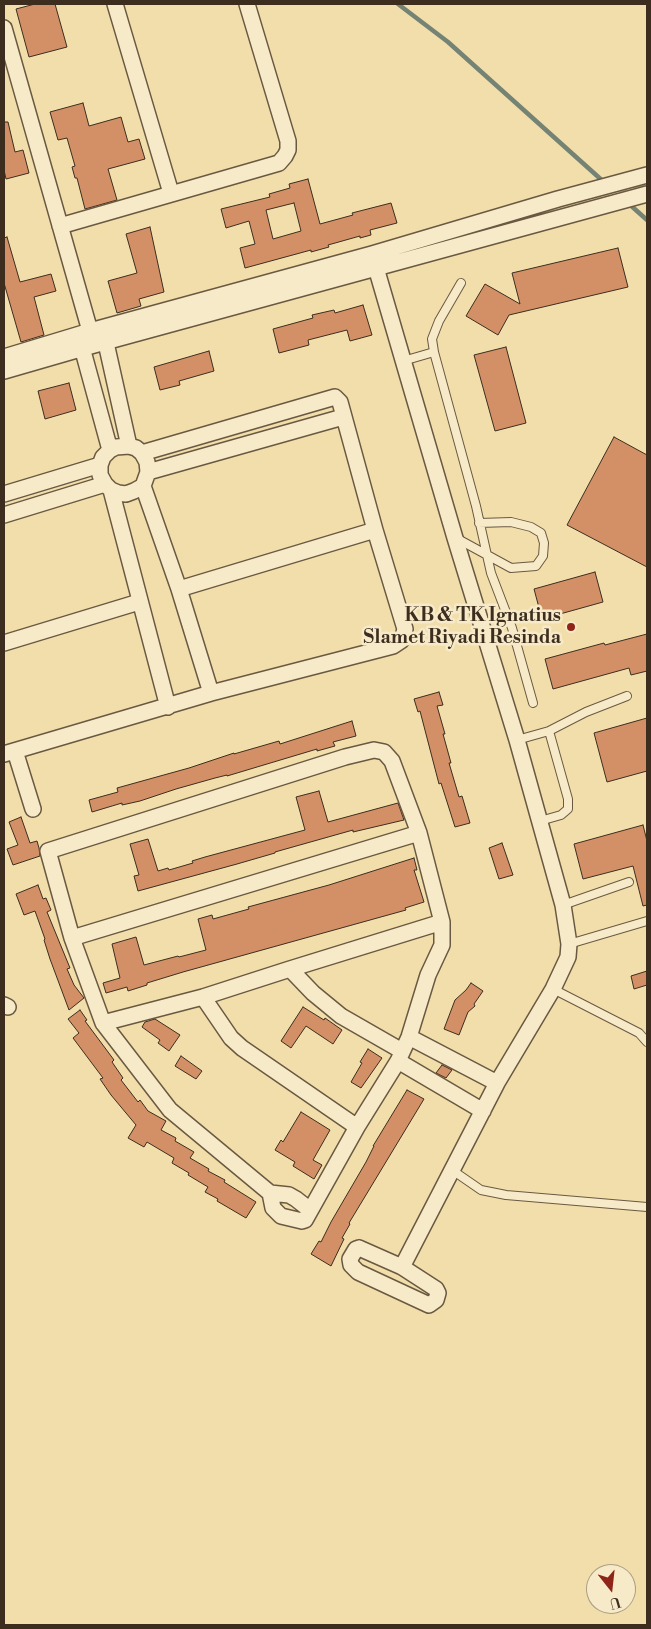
<!DOCTYPE html>
<style>
body{margin:0}
#map{position:relative;width:651px;height:1629px;overflow:hidden;background:#f2deab;font-family:"Libre Bodoni",serif}
canvas{display:block}
.frame{position:absolute;inset:0;border:5px solid #3c2d1f;pointer-events:none}
.north{position:absolute;left:586px;top:1564px;width:50px;height:50px;box-sizing:border-box;background:#f7eac8;border:1px solid #ac9e84;border-radius:50%;rotate:164deg;font-size:14px;font-weight:700;line-height:20px;text-align:center;color:#3c2d1f}
.north::after{content:'';display:block;margin:auto;width:18px;height:22px;background:#8f2418;clip-path:polygon(50% 0,100% 100%,50% 72%,0 100%)}
</style>
<div id="map">
<canvas width="651" height="1629"></canvas>
<div class="frame"></div>
<div class="north">U</div>
</div>
<script>
const ctx = document.querySelector('canvas').getContext('2d');
ctx.lineJoin = 'round';
function shape(rows) {
  const path = new Path2D();
  for (const r of rows) {
    path.moveTo(r[0], r[1]);
    for (let i = 2; i < r.length; i += 2) path.lineTo(r[i], r[i + 1]);
  }
  return path;
}
function strokePath(path, color, width, dash) {
  ctx.strokeStyle = color;
  ctx.lineWidth = width;
  ctx.lineCap = dash ? 'butt' : 'round';
  ctx.setLineDash(dash || []);
  ctx.stroke(path);
}
function fill(path, color) {
  ctx.fillStyle = color;
  ctx.fill(path, 'evenodd');
}
function write(font, color, halo, rows, align = 'center') {
  ctx.font = font + ' "Libre Bodoni",serif';
  ctx.lineWidth = 5;
  ctx.setLineDash([]);
  ctx.textBaseline = 'middle';
  ctx.strokeStyle = halo;
  ctx.fillStyle = color;
  for (const [text, x, y, turn = 0] of rows) {
    ctx.save();
    ctx.translate(x, y);
    ctx.rotate((+turn || 0) * Math.PI / 180);
    ctx.textAlign = isNaN(turn) ? turn : align;
    if (halo) ctx.strokeText(text, 0, 0);
    ctx.fillText(text, 0, 0);
    ctx.restore();
  }
}
const stream = shape([
 [398,4,448,42,605,183],
 [628,203,647,220]
]);
const building = shape([
 [35,4,55,4,67,47,29,57,16,9,35,4],
 [83,103,89,126,121,117,128,142,139,139,145,159,108,169,117,200,85,209,77,178,75,178,72,167,75,166,67,138,58,140,50,112,83,103],
 [4,122,8,122,15,152,23,150,29,173,6,179,4,170,4,122],
 [308,179,320,224,353,215,352,213,391,203,397,223,370,230,371,235,360,238,360,236,328,245,329,247,311,252,311,250,245,268,240,248,255,244,249,221,226,228,221,209,270,197,269,194,290,188,289,184,308,179],
 [294,203,301,231,273,239,266,210,294,203],
 [150,227,164,292,139,299,141,306,117,313,108,281,137,273,126,234,150,227],
 [7,237,20,282,51,274,56,291,34,297,44,335,21,342,4,283,4,238,7,237],
 [618,248,628,287,509,315,498,335,466,316,485,284,520,304,512,273,618,248],
 [363,305,372,335,350,341,347,330,308,340,309,345,279,353,273,329,313,318,312,315,334,310,335,313,363,305],
 [506,347,526,423,495,431,474,355,506,347],
 [209,351,214,371,179,381,180,385,160,390,154,367,209,351],
 [69,383,76,410,45,419,38,391,69,383],
 [614,437,647,455,647,567,567,525,614,437],
 [595,572,603,602,542,619,534,589,595,572],
 [647,634,647,671,631,675,629,668,553,689,545,659,604,643,605,645,647,634],
 [439,692,443,705,437,706,445,734,443,734,451,763,449,763,459,797,462,796,470,823,455,827,441,783,439,784,420,711,418,712,414,699,439,692],
 [647,718,647,771,607,782,594,733,647,718],
 [352,721,356,736,333,742,335,746,317,751,317,749,227,776,227,775,215,778,176,789,140,801,122,805,122,803,92,812,89,800,118,792,117,788,189,768,234,753,234,754,279,741,280,744,352,721],
 [319,791,328,822,398,803,404,820,353,832,353,830,275,852,275,853,237,864,138,891,134,876,139,875,130,844,148,839,158,871,168,868,169,870,193,863,192,861,205,857,305,830,296,797,319,791],
 [21,817,30,843,37,841,39,848,40,856,13,865,7,849,18,845,9,822,21,817],
 [643,825,647,841,647,905,643,906,633,866,583,879,574,844,643,825],
 [502,843,513,875,499,879,489,848,502,843],
 [414,858,417,870,414,870,424,902,405,908,406,910,183,972,147,983,147,985,128,991,127,987,106,993,103,983,120,978,112,944,136,937,144,965,178,956,179,957,206,950,198,919,212,915,213,919,249,909,248,907,329,885,414,858],
 [38,885,43,899,46,898,51,910,47,912,70,968,67,969,74,985,84,998,69,1010,50,959,44,940,45,939,35,911,24,915,16,894,38,885],
 [647,971,647,985,634,989,631,976,647,971],
 [471,983,483,991,474,1004,475,1006,468,1012,459,1035,444,1029,455,1000,466,990,471,983],
 [303,1007,324,1020,325,1018,342,1030,333,1044,306,1026,291,1048,281,1041,303,1007],
 [80,1010,87,1020,85,1021,114,1060,112,1062,123,1078,121,1080,138,1102,140,1100,148,1111,166,1121,161,1130,176,1138,175,1141,194,1152,190,1158,209,1169,208,1171,225,1180,224,1182,256,1202,246,1218,217,1201,218,1199,205,1192,208,1187,188,1175,189,1173,172,1163,174,1158,147,1142,144,1147,128,1138,136,1125,111,1095,100,1079,103,1078,73,1038,79,1033,68,1019,80,1010],
 [155,1019,180,1035,169,1051,158,1043,160,1040,142,1027,145,1022,155,1019],
 [368,1049,382,1058,361,1088,351,1082,362,1063,360,1062,368,1049],
 [181,1056,202,1071,196,1079,175,1066,181,1056],
 [442,1065,452,1070,446,1078,436,1073,442,1065],
 [407,1090,424,1099,349,1223,350,1224,342,1238,344,1239,331,1266,311,1254,319,1241,321,1242,331,1222,366,1162,374,1146,373,1146,407,1090],
 [301,1112,330,1130,313,1160,322,1165,314,1179,293,1166,295,1162,275,1150,281,1140,283,1142,301,1112]
]);
const service = shape([
 [461,283,439,321,432,339,434,352,476,506,491,573,512,628,533,703],
 [403,361,434,352],
 [456,538,511,568,536,566,543,556,544,543,541,533,531,527,511,522,479,523],
 [549,731,586,712,627,696],
 [517,740,549,731,568,799,568,809,561,815,540,821],
 [563,905,629,882],
 [569,944,647,921],
 [553,989,639,1033,647,1042],
 [452,1170,481,1190,506,1195,647,1207]
]);
const minor = shape([
 [115,4,171,193],
 [4,28,90,331],
 [60,226,279,163,285,156,288,150,288,141,247,4],
 [372,254,455,538,517,740,563,905,569,944,568,957,553,989,497,1083,402,1267],
 [104,334,129,446],
 [80,340,110,450],
 [4,357,90,331,372,254,558,199,647,175],
 [4,371,94,345,647,194],
 [148,472,343,417],
 [143,486,134,491,126,494,118,493,111,490,105,484,100,475,100,465,103,457,110,450,116,447,129,446,136,448,142,453,147,462,148,472,143,486,179,589,211,693],
 [111,490,168,707],
 [4,494,100,465],
 [4,515,105,484],
 [179,589,375,530],
 [4,643,139,602],
 [15,751,33,809],
 [4,754,211,693,393,646,402,640,405,629,375,530,340,402,335,397,142,453],
 [72,938,419,833],
 [290,969,442,922],
 [203,997,231,1038,242,1048,357,1127],
 [4,1005,8,1007],
 [103,1023,203,997,290,969,313,993,341,1016,402,1051],
 [409,1037,497,1083],
 [398,1061,483,1111],
 [270,1193,273,1208,281,1216,302,1221,305,1220,357,1127,398,1061,409,1037,428,975,442,945,442,922,419,833,392,761,384,752,374,750,345,757,48,851,72,938,103,1023,170,1110,270,1193,289,1195,296,1199,310,1210],
 [359,1248,402,1267,436,1289,438,1293,436,1300,429,1305,358,1272,351,1265,350,1259,356,1249,359,1248]
]);
const markers = [
 [571,627,5,"#8f2418"]
];
const poiNames = [
 ["KB & TK Ignatius",561,616],
 ["Slamet Riyadi Resinda",561,638]
];
strokePath(stream, '#758374', 4.5);
fill(building, '#d39066');
strokePath(building, '#3c2d1f', 1);
strokePath(service, '#6a5942', 10);
strokePath(minor, '#6a5942', 18);
strokePath(service, '#f7eac8', 8);
strokePath(minor, '#f7eac8', 15);
for (const [x, y, r, color] of markers) {
  const dot = new Path2D();
  dot.arc(x, y, r, 0, 2 * Math.PI);
  ctx.fillStyle = color;
  ctx.fill(dot);
  strokePath(dot, '#f7eac8', 2);
}
write('bold 19px', '#3c2d1f', '#f7eac8', poiNames, 'right');
</script>
